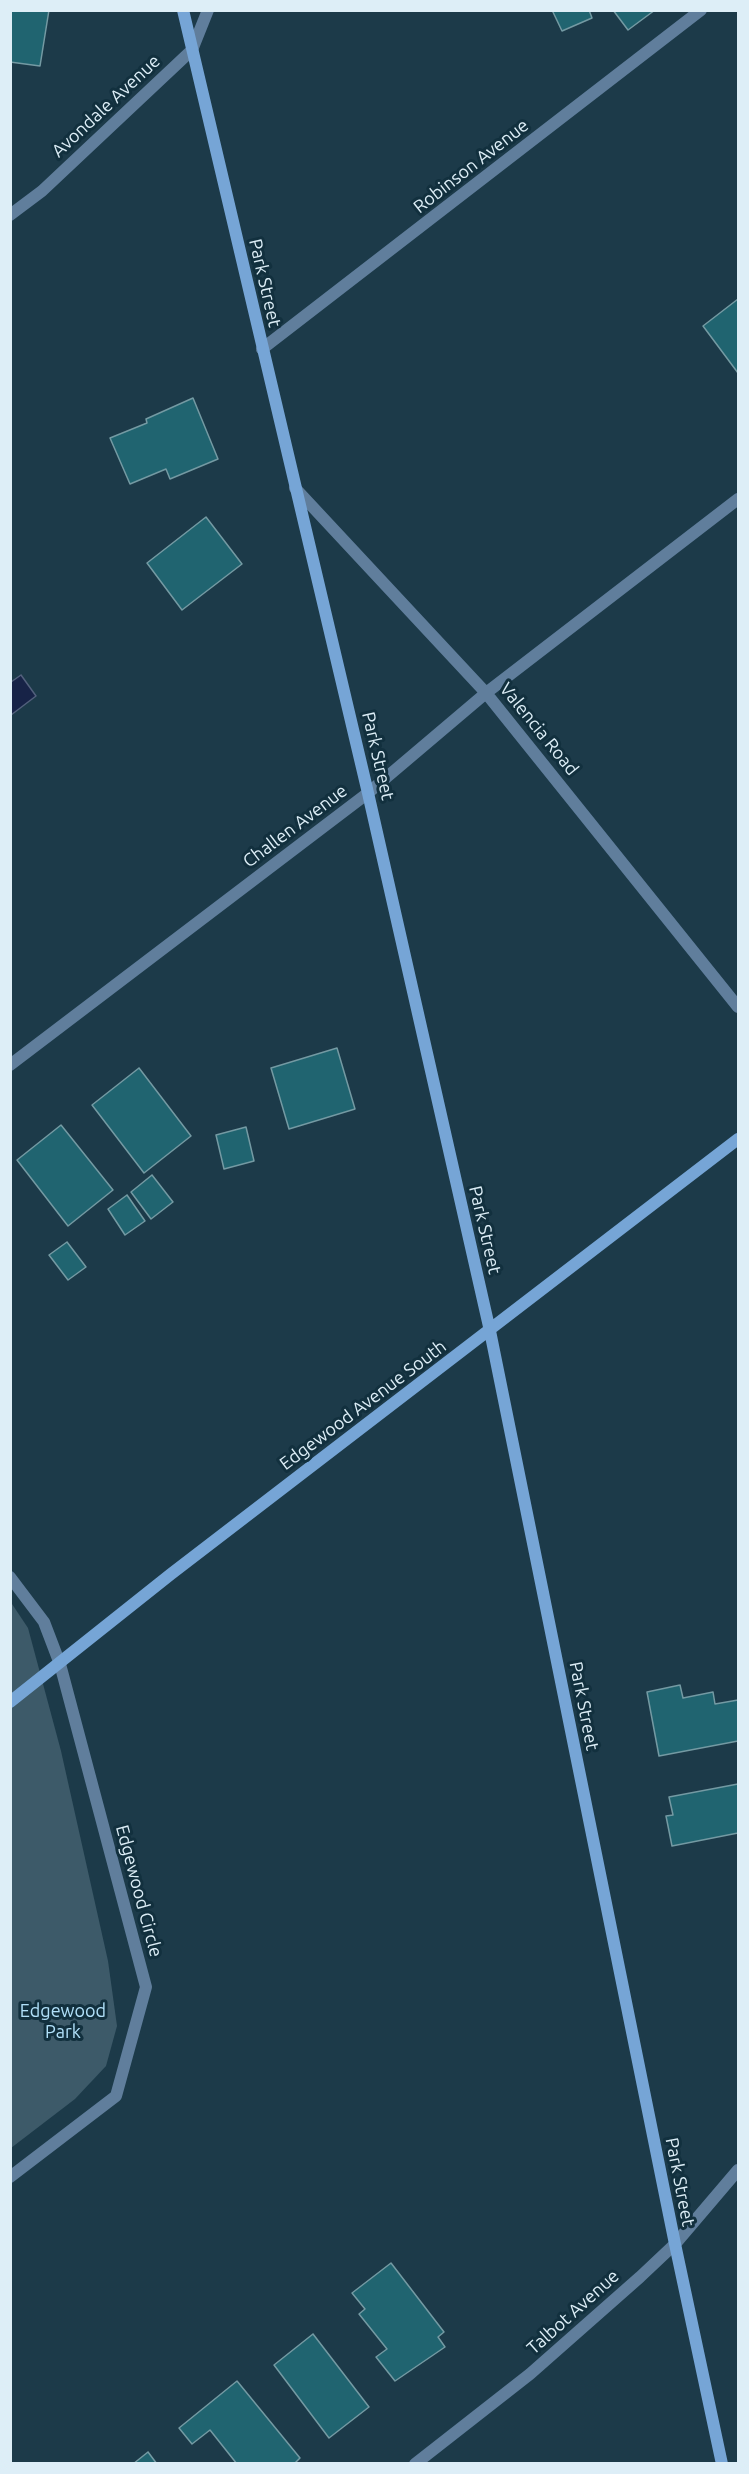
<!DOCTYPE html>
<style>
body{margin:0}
#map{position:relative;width:749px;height:2474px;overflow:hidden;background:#1c3a49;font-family:Ubuntu,sans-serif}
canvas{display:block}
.frame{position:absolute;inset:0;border:12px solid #ddeef7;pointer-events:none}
</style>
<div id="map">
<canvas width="749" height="2474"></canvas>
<div class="frame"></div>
</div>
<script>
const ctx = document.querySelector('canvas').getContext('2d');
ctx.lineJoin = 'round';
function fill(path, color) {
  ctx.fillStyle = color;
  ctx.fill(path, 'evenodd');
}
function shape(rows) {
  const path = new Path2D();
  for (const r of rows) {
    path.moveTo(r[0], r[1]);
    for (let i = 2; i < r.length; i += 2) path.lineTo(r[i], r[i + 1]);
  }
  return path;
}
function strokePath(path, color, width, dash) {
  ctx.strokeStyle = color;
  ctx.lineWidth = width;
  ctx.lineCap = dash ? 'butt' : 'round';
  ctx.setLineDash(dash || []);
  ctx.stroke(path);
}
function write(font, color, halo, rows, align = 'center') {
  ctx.font = font + ' Ubuntu,sans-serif';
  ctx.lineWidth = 6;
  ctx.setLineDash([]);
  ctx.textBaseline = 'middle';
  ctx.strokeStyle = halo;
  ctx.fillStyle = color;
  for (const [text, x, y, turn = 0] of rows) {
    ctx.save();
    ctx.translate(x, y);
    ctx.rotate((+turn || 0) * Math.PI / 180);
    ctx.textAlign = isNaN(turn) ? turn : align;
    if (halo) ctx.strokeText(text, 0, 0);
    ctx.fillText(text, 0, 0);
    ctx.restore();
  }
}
const green = shape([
 [10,1601,28,1628,61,1751,108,1961,117,2026,106,2066,75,2099,11,2148]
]);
const water = shape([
 [21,675,36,696,11,715,11,682,21,675]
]);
const building = shape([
 [10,10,49,10,40,66,10,62,10,10],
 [552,10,589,10,592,18,562,31,552,10],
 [613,10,655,10,628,30,613,10],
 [738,299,738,373,703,326,738,299],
 [193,398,218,459,170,479,166,469,130,484,110,438,147,423,146,419,193,398],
 [206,517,242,564,182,610,147,563,206,517],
 [337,1048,355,1109,289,1129,271,1068,337,1048],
 [139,1068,191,1136,144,1173,92,1105,139,1068],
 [61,1125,113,1190,68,1226,17,1160,61,1125],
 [246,1127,254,1161,224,1169,216,1135,246,1127],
 [152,1175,173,1202,151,1219,131,1192,152,1175],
 [127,1195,145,1221,125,1235,108,1209,127,1195],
 [67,1242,86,1267,68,1280,49,1255,67,1242],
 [680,1685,683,1698,713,1692,715,1704,738,1700,738,1741,659,1756,647,1692,680,1685],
 [738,1784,738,1833,672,1846,666,1816,673,1815,669,1797,738,1784],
 [391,2263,444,2332,438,2337,445,2347,395,2381,376,2357,387,2349,359,2314,365,2309,352,2293,391,2263],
 [313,2334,369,2407,329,2438,274,2365,313,2334],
 [237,2381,300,2458,294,2464,237,2464,210,2430,192,2444,179,2428,237,2381],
 [148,2452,157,2464,133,2464,148,2452]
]);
const street = shape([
 [10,215,42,191,192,50,208,10],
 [262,349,701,10],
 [295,488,486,693,738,1007],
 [10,1065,368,793,486,693,738,499],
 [10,1577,44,1622,60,1664,146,1987,116,2096,10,2177],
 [415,2464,530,2374,640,2277,675,2244,738,2170]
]);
const secondary = shape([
 [183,10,368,793,490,1331,675,2244,722,2464],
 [10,1702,171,1574,738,1139]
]);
const streetNames = [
 ["Avondale Avenue",106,106,-43],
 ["Robinson Avenue",471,166,-38],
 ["Park Street",265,283,77],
 ["Valencia Road",539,729,51],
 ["Park Street",378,756,77],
 ["Challen Avenue",295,826,-37],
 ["Park Street",485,1230,77],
 ["Edgewood Avenue South",363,1405,-37],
 ["Park Street",584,1706,79],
 ["Edgewood Circle",139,1891,75],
 ["Park Street",680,2182,79],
 ["Talbot Avenue",573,2312,-42]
];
const parkNames = [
 ["Edgewood",63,2011],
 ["Park",63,2032]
];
fill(green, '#3d5a69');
fill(water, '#172347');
strokePath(water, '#52607c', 1.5);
fill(building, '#206470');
strokePath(building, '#749aa3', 1.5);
strokePath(street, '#607e9c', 12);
strokePath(secondary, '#76a5d6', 12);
write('18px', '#ddeef7', '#12303e', streetNames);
write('18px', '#b1e0f9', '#12303e', parkNames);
</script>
